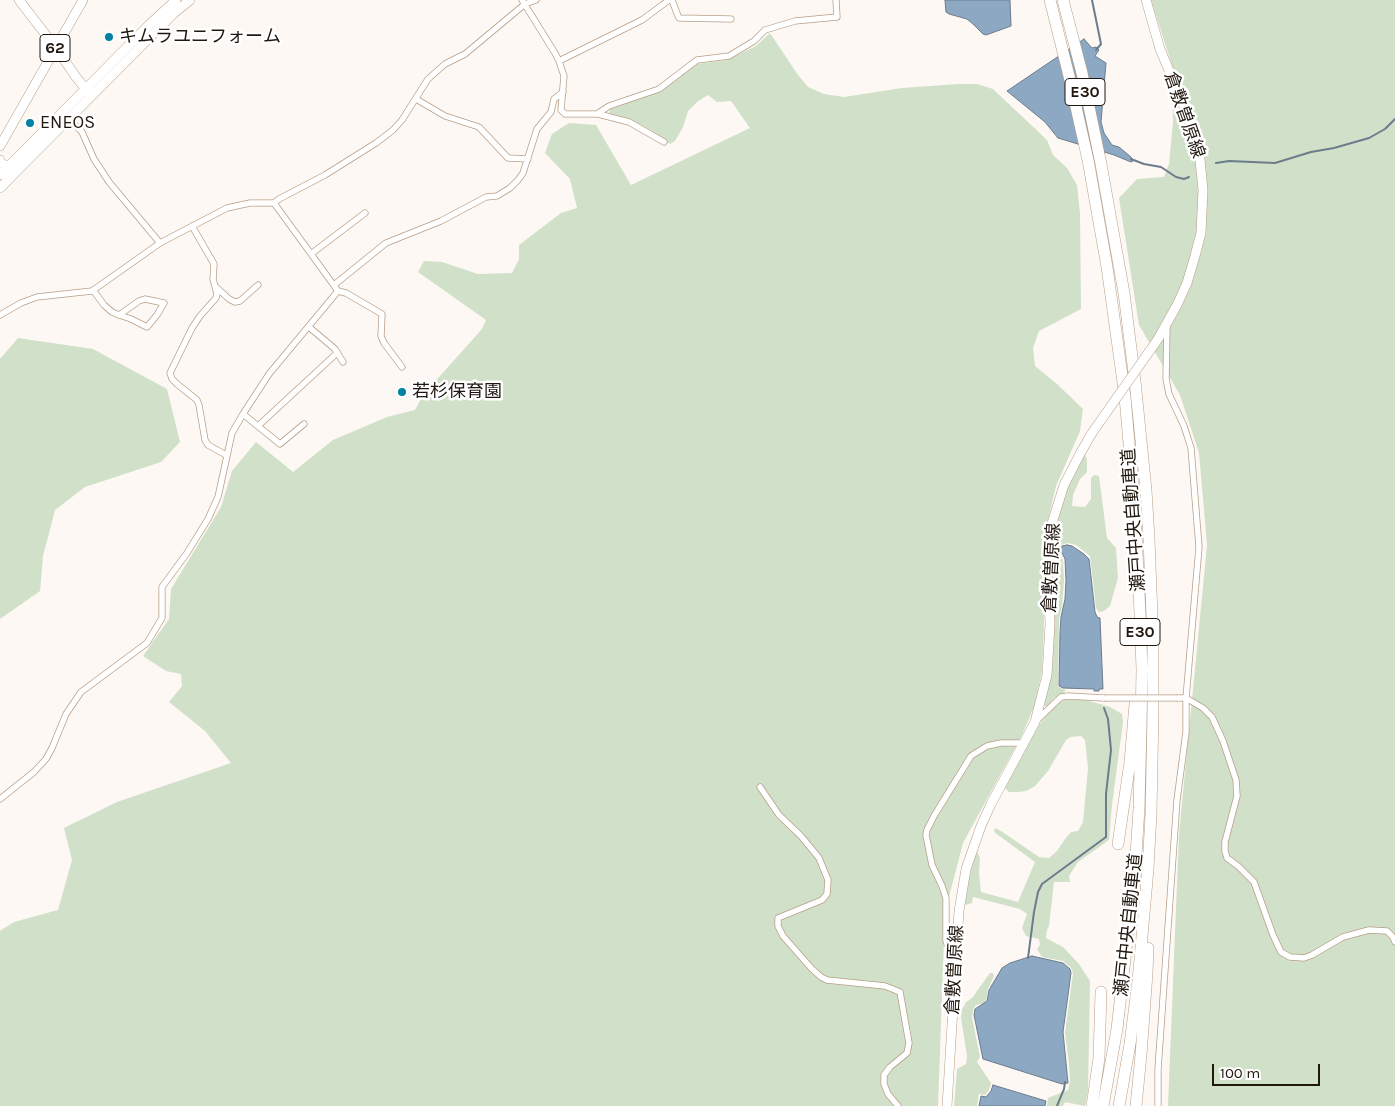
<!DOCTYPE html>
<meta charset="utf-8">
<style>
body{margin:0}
#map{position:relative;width:1395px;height:1106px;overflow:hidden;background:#fdf8f3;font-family:Karla,sans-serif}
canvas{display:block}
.scale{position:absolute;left:1212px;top:1064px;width:108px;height:22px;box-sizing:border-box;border:2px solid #20170e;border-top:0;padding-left:6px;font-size:15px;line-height:18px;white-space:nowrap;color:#20170e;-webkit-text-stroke:4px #fff;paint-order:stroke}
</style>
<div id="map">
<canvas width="1395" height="1106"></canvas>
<div class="scale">100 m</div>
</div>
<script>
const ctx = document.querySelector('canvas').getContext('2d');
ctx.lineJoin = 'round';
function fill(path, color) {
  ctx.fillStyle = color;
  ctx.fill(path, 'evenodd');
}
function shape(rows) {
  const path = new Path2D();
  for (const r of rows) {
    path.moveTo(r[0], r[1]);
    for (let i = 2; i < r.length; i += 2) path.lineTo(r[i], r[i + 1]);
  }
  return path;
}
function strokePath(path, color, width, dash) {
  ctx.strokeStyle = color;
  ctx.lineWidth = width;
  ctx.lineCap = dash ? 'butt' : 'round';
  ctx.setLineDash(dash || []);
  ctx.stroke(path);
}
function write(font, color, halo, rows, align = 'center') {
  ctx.font = font + ' Karla,"Noto Sans JP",sans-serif';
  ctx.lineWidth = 5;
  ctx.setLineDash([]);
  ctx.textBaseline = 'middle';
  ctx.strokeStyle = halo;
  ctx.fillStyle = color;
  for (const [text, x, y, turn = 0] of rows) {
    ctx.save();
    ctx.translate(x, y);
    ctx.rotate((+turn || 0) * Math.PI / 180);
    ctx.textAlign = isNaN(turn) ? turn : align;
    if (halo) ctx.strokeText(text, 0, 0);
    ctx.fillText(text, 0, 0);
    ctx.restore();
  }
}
const green = shape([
 [1151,0,1395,0,1395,1106,1168,1106,1179,834,1207,545,1199,453,1180,395,1139,325,1119,198,1137,179,1164,177,1169,164,1173,122,1171,62],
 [770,33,798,75,808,87,824,94,844,97,902,88,958,84,977,84,993,89,1047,140,1053,155,1067,168,1077,185,1080,214,1081,309,1039,331,1033,348,1035,366,1057,384,1083,409,1080,431,1056,486,1048,520,1043,553,1044,627,1042,671,1034,707,1022,735,963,843,945,912,938,1106,0,1106,0,931,14,922,58,910,72,860,64,828,117,802,231,763,205,731,169,702,182,686,181,674,166,671,143,656,169,619,171,589,221,507,232,471,256,442,293,472,333,440,387,417,415,410,423,395,482,329,486,320,418,272,424,261,442,262,478,274,512,273,519,259,519,245,561,213,577,208,570,179,545,153,552,134,569,123,596,125,631,185,750,128,731,101,717,102,708,95,697,102,688,111,683,127,675,141,670,144,654,132,630,119,609,113,610,109,659,92,697,64,727,60,756,46],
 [18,338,93,349,167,389,180,442,161,462,85,487,55,510,43,556,40,591,0,619,0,359],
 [1085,454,1087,459,1087,472,1080,479,1073,495,1072,506,1085,507,1091,499,1091,478,1094,475,1099,476,1107,538,1116,548,1118,578,1110,606,1104,611,1099,612,1096,608,1090,556,1076,545,1068,543,1061,545,1059,549,1063,561,1064,581,1062,606,1059,619,1058,687,1065,690,1065,692,1054,698,1048,706,1045,706,1043,704,1052,670,1056,526,1061,503,1070,479,1082,457],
 [1064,700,1086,700,1110,707,1122,714,1123,722,1112,805,1109,840,1078,862,1069,876,1070,882,1054,882,1049,926,1047,930,1046,938,1063,947,1079,964,1090,981,1088,1091,1085,1106,1065,1102,1063,1106,1047,1106,1048,1098,1068,1090,1070,1081,1069,1064,1065,1033,1073,973,1071,968,1063,961,1042,957,1037,949,1040,945,1039,939,1026,936,1022,928,1027,914,1020,909,973,897,972,903,965,905,967,888,976,849,980,858,979,873,981,892,1018,902,1035,862,994,832,995,828,1001,831,1039,857,1049,858,1057,851,1065,839,1071,832,1078,831,1083,822,1088,768,1085,740,1081,736,1070,737,1066,740,1048,771,1035,786,1026,791,1018,792,1009,792,1005,788,1005,784,1037,727,1056,704],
 [990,973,993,973,994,976,988,989,986,1000,984,1003,976,1005,973,1010,972,1017,980,1057,977,1062,991,1083,989,1090,985,1095,979,1094,977,1106,954,1106,957,1069,966,1064,967,1056,961,1018,961,1011,966,1002,972,998]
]);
const water = shape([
 [945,0,1010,0,1011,26,986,35,983,34,973,24,967,19,949,14,946,12,945,0],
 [1084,39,1092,48,1096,47,1099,50,1095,56,1106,63,1101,122,1104,133,1112,145,1119,147,1131,157,1133,161,1131,162,1114,155,1058,138,1045,122,1007,91,1084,39],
 [1067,545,1072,546,1084,554,1089,559,1095,612,1097,617,1100,618,1103,689,1099,689,1099,691,1094,691,1094,689,1063,688,1059,686,1060,633,1061,617,1065,599,1066,581,1065,559,1061,551,1062,546,1067,545],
 [1032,956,1063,963,1070,969,1071,973,1063,1032,1068,1083,1062,1084,983,1059,974,1015,975,1009,987,1001,989,990,1002,968,1010,963,1032,956],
 [993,1085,1046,1101,1045,1106,979,1106,981,1096,986,1097,991,1091,993,1085]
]);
const stream = shape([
 [1092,0,1101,44,1096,50],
 [1131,159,1144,164,1161,167,1176,177,1184,179,1189,177],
 [1216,163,1229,161,1275,163,1311,152,1334,148,1369,138,1385,129,1395,119],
 [1028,958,1034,912,1038,892,1042,884,1106,837,1106,794,1111,750,1108,719,1104,708],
 [1057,1106,1064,1089,1065,1082]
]);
const street = shape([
 [522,0,555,53,559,61,564,76,561,110,565,114,598,114,629,122,664,142],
 [672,0,678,16,679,18,731,19],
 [559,61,642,20,669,0],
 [416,99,445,116,479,127,508,158,528,159],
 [597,114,609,106,659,89,697,60,729,56,754,41,765,30,795,21,837,17,836,0],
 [69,119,82,132,94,159,109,182,160,243],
 [274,203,338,291,346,293,382,314,381,336,384,343,402,367],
 [192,226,214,264,213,279,217,294,216,298,200,316,192,328,170,373,172,379,177,384,197,400,199,405,205,440,208,445,226,455],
 [311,254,365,213],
 [334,285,386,243,441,221,486,197,497,196,510,188,518,180,523,173,537,129,551,112,554,99,563,92],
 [216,287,229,299,235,302,240,301,258,285],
 [93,290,104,305,112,312,119,315,131,319,147,327,157,315,164,303,145,299,139,301,119,315],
 [0,315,21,303,37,297,92,291,160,243,227,208,250,203,274,203,279,199,325,175,376,143,393,130,402,120,428,79,445,64,465,54,525,4,536,0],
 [309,327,335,349,343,362],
 [243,414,280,444,304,424],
 [258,426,337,353],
 [1178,698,1186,698,1203,708,1212,717,1223,741,1236,780,1237,796,1225,842,1225,851,1227,858,1238,866,1254,882,1273,935,1281,952,1290,957,1304,958,1312,955,1343,937,1369,930,1387,931,1393,937,1395,942],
 [1036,721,1061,697,1068,696,1104,698],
 [760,787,779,815,801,836,819,858,828,880,827,894,822,900,778,918,778,926,783,936,812,969,821,977,827,980,885,986,900,992,909,1043,907,1053,890,1067,884,1075,884,1084,888,1094,898,1106],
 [0,799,34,772,46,759,52,748,66,714,81,692,147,643,162,618,162,587,187,553,208,519,218,497,232,433,243,414,269,374,338,291],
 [955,960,951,954,946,941,946,898,942,886,932,865,926,835,927,830,934,816,971,756,987,746,1001,743,1024,743],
 [1158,1106,1158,1069,1177,800,1186,732,1186,698,1199,547,1191,448,1184,426,1169,394,1166,379,1167,325]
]);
const secondary = shape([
 [1146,0,1160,49,1183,104,1194,134,1200,160,1203,190,1201,233,1195,256,1187,283,1177,305,1158,339],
 [0,146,83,0],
 [0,160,1,163,8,167],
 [947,1106,959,911,966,869,981,826,991,804,1035,722,1047,675,1050,624,1048,576,1052,523,1064,485,1081,452,1092,433]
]);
const primary = shape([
 [19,0,56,48,76,77,88,92],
 [0,175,150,24,176,0],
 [0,188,174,13,190,0]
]);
const highway = shape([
 [1050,0,1069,76,1088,160,1107,267,1125,397,1135,512,1140,613,1142,669,1141,727,1139,808,1135,871,1117,1029,1103,1106],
 [1063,0,1082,73,1101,164,1124,293,1135,381,1146,490,1149,539,1153,643,1153,711,1151,814,1148,869,1138,981,1130,1044,1119,1106],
 [1118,844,1130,762,1135,704],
 [1092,1106,1099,1058,1101,992],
 [1136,1106,1141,1055,1147,973,1148,948]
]);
const streetBridge = shape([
 [1104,698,1178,698]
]);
const secondaryBridge = shape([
 [1092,433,1158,339]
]);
const markers = [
 [109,37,5,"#0380a6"],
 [30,123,5,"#0380a6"],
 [402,392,5,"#0380a6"]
];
const shields = [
 [55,48,30],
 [1085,92,40],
 [1140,632,40]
];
const shieldNames = [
 ["62",55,48],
 ["E30",1085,92],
 ["E30",1140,632]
];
const poiNames = [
 ["キムラユニフォーム",119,37],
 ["ENEOS",40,123],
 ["若杉保育園",412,392]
];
const streetNames = [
 ["倉敷曽原線",1184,115,71],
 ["瀬戸中央自動車道",1134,520,-94],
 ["倉敷曽原線",1052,568,-87],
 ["瀬戸中央自動車道",1129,925,-84],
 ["倉敷曽原線",955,970,-87]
];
fill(green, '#d1e0c8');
fill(water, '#8ca8c2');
strokePath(water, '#6c7c8c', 1);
strokePath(stream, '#6c7c8c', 2);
strokePath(street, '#b79e87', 7);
strokePath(secondary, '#b79e87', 10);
strokePath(primary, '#b79e87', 10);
strokePath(highway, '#b79e87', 12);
strokePath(street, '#fff', 5.5);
strokePath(secondary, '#fff', 9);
strokePath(primary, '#fff', 9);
strokePath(highway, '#fff', 11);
strokePath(streetBridge, '#b79e87', 7, []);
strokePath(secondaryBridge, '#b79e87', 10, []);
strokePath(streetBridge, '#fff', 5.5);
strokePath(secondaryBridge, '#fff', 9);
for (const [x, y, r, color] of markers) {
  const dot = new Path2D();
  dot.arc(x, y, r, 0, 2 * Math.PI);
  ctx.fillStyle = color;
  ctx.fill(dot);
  strokePath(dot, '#fff', 2);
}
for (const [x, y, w] of shields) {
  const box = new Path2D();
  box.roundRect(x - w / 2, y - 13.5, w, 27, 4);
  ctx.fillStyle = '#fff';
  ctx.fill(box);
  strokePath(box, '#20170e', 1);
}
write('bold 16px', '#20170e', null, shieldNames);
write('18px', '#20170e', '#fff', poiNames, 'left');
write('18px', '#20170e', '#fff', streetNames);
</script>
